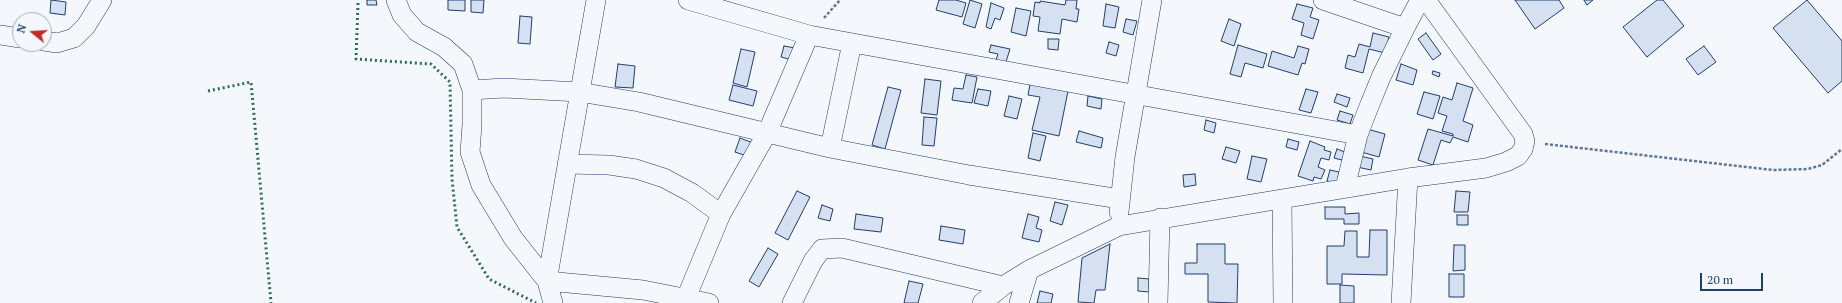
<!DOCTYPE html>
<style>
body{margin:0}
#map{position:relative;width:1842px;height:303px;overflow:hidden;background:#f4f7fb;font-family:"PT Serif",serif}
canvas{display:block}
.north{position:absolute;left:12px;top:12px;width:40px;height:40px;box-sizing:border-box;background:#f4f7fb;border:1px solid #9eadc5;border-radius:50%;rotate:288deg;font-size:11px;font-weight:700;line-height:16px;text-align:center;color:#1d3f73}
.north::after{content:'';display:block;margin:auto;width:14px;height:18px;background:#c62828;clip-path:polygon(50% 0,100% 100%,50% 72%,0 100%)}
.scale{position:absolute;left:1700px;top:273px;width:63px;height:18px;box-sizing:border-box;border:2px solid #1d3f73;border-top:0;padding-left:5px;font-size:12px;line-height:14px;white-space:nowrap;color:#1d3f73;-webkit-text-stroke:3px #f4f7fb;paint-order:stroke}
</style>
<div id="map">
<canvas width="1842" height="303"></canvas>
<div class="north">N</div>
<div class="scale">20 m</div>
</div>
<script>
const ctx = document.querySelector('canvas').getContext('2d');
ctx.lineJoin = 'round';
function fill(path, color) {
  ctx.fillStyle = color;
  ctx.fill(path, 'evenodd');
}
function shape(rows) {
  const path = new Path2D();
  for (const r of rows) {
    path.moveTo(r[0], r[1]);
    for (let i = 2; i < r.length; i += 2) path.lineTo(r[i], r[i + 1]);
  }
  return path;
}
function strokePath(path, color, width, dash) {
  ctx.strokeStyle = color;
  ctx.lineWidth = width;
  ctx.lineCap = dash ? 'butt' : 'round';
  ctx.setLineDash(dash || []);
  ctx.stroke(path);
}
const building = shape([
 [51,0,66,2,65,15,50,13,51,0],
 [367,0,376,0,377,5,367,5,367,0],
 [448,0,465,0,465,11,448,10,448,0],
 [471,0,484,0,483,13,471,12,471,0],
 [939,0,956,0,966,3,962,17,936,10,939,0],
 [970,0,982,4,975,28,963,24,970,0],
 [1066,0,1077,0,1076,9,1079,9,1077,22,1062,19,1060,34,1038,31,1040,17,1033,16,1035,2,1040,3,1040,1,1065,5,1066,0],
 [1515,0,1559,0,1564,8,1535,29,1515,0],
 [1584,0,1593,0,1587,5,1584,0],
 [1657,0,1663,0,1684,26,1647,57,1623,27,1657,0],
 [1807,0,1842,41,1842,81,1828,93,1773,28,1807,0],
 [991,3,1004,8,1000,20,995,18,991,29,986,27,991,3],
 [1106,4,1119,7,1115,28,1103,26,1106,4],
 [1297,4,1313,8,1310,17,1319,20,1313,39,1301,35,1304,23,1292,19,1297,4],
 [1016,8,1031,11,1026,36,1011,32,1016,8],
 [520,16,532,17,530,44,518,43,520,16],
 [1126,19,1137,21,1133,35,1123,32,1126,19],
 [1229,19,1241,24,1234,46,1221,41,1229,19],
 [44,20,47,20,46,36,44,36,44,20],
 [1373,33,1389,37,1385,53,1369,49,1363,73,1345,68,1348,55,1355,57,1359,44,1370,47,1373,33],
 [1426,33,1441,54,1433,60,1418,39,1426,33],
 [1048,39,1059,39,1058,50,1048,49,1048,39],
 [1109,42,1119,45,1116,56,1106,53,1109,42],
 [991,45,1010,49,1005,65,995,63,998,54,989,52,991,45],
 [1238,45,1267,54,1263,68,1245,63,1241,77,1230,74,1238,45],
 [784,46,795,48,792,60,781,57,784,46],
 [1298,46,1309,49,1305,64,1302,63,1298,75,1268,66,1272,51,1294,58,1298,46],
 [1704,46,1716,62,1698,75,1686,59,1704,46],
 [741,49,755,52,747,87,733,83,741,49],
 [618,64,635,66,633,88,615,87,618,64],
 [1401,64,1417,70,1413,85,1396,80,1401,64],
 [1433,71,1440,73,1439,77,1432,74,1433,71],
 [966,75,977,77,972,103,952,100,954,88,963,89,966,75],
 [925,79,941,81,937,115,921,113,925,79],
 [1457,83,1473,88,1463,121,1473,125,1468,142,1453,137,1450,143,1441,140,1433,165,1418,160,1428,129,1453,136,1453,134,1442,131,1447,116,1438,113,1443,97,1452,100,1457,83],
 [1030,84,1068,91,1059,136,1032,130,1040,97,1028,95,1030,84],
 [733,85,757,91,753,106,729,100,733,85],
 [888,87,901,90,885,149,872,145,888,87],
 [978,89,991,91,988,106,974,103,978,89],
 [1306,89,1318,92,1311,113,1299,110,1306,89],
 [1424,92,1440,96,1433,119,1417,114,1424,92],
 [1337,94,1350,98,1347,107,1334,102,1337,94],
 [1009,96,1022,99,1017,119,1004,116,1009,96],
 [1088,96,1102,99,1101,109,1087,106,1088,96],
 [1340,111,1353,115,1350,124,1337,120,1340,111],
 [924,117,937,118,934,146,922,145,924,117],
 [1206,120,1216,123,1214,133,1204,130,1206,120],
 [1367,129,1385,134,1379,157,1361,152,1367,129],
 [1079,131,1103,138,1101,148,1076,142,1079,131],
 [1033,133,1046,136,1040,161,1028,158,1033,133],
 [740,138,753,143,747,156,735,152,740,138],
 [1288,139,1299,142,1297,150,1286,147,1288,139],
 [1310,141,1325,147,1324,150,1331,152,1329,160,1321,158,1318,167,1325,170,1321,179,1314,177,1313,181,1298,176,1310,141],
 [1226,147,1240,151,1236,163,1222,159,1226,147],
 [1337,149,1345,152,1342,160,1334,158,1337,149],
 [1252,156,1267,159,1261,182,1247,179,1252,156],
 [1360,156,1373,159,1371,170,1357,167,1360,156],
 [1330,170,1339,172,1337,183,1327,181,1330,170],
 [1195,174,1196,185,1184,187,1183,175,1195,174],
 [797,191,810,197,788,240,775,233,797,191],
 [1456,191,1470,192,1468,212,1454,212,1456,191],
 [1055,202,1068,205,1062,225,1050,221,1055,202],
 [822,205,833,209,830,221,818,218,822,205],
 [1325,207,1345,207,1345,214,1359,213,1359,224,1344,224,1344,219,1325,219,1325,207],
 [856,214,883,218,881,232,854,229,856,214],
 [1028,214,1039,217,1036,228,1042,230,1039,242,1022,238,1028,214],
 [1457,215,1468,215,1468,225,1457,225,1457,215],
 [941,226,965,230,963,244,939,240,941,226],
 [1370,230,1387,230,1387,275,1342,274,1342,284,1327,284,1327,246,1344,246,1345,231,1357,231,1357,257,1369,257,1370,230],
 [1110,244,1105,290,1096,290,1094,303,1078,302,1082,258,1110,244],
 [1197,244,1225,244,1225,264,1238,264,1237,303,1208,302,1208,274,1185,274,1185,263,1197,263,1197,244],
 [1454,245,1465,245,1465,270,1453,271,1454,245],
 [768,248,778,254,759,287,749,281,768,248],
 [1449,274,1464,274,1464,297,1449,297,1449,274],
 [1138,278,1149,279,1149,292,1138,291,1138,278],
 [909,281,923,284,918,303,904,303,909,281],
 [1340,285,1354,286,1354,303,1340,303,1340,285],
 [1040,291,1053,294,1051,303,1037,303,1040,291]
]);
const path = shape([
 [824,18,840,0],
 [1545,144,1773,170,1808,169,1822,165,1842,149]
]);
const minor = shape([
 [396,0,402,15,417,32,444,47,463,64,472,90,472,125,470,152,481,185,513,238,547,281,553,303],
 [596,0,547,281,643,290,709,303],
 [688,0,809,35,1358,135],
 [1323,0,1405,28,1420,0],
 [0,35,20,38],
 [44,41,57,43,74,38,86,26,102,0],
 [852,43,830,148,969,175,1120,199],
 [472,90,504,88,579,92,639,102,830,148],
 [567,164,609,165,636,169,664,178,692,193,721,214],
 [1345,188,1358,135,1368,109,1381,77,1405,28],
 [1282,199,1283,303],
 [1119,212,1125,157,1152,0],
 [686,298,721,214,767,133,809,35],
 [792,303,813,261,822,249,842,248,1003,286],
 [982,303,1003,286,1029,270,1119,226,1408,178,1486,168,1506,162,1518,156,1523,149,1525,141,1523,134,1426,0],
 [1019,303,1029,270],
 [1158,303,1160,218],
 [1401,303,1408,178]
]);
const hedge = shape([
 [358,3,356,59,431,64,450,82,452,179,457,227,489,279,536,303],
 [208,91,251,82,271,303]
]);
fill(building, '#d5e0f0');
strokePath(building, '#1d3f73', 1);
strokePath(minor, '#1d3f73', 20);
strokePath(path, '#5e769c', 2.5, [3, 2]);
strokePath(minor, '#f4f7fb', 19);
strokePath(hedge, '#2c6c60', 3, [2, 3]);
</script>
